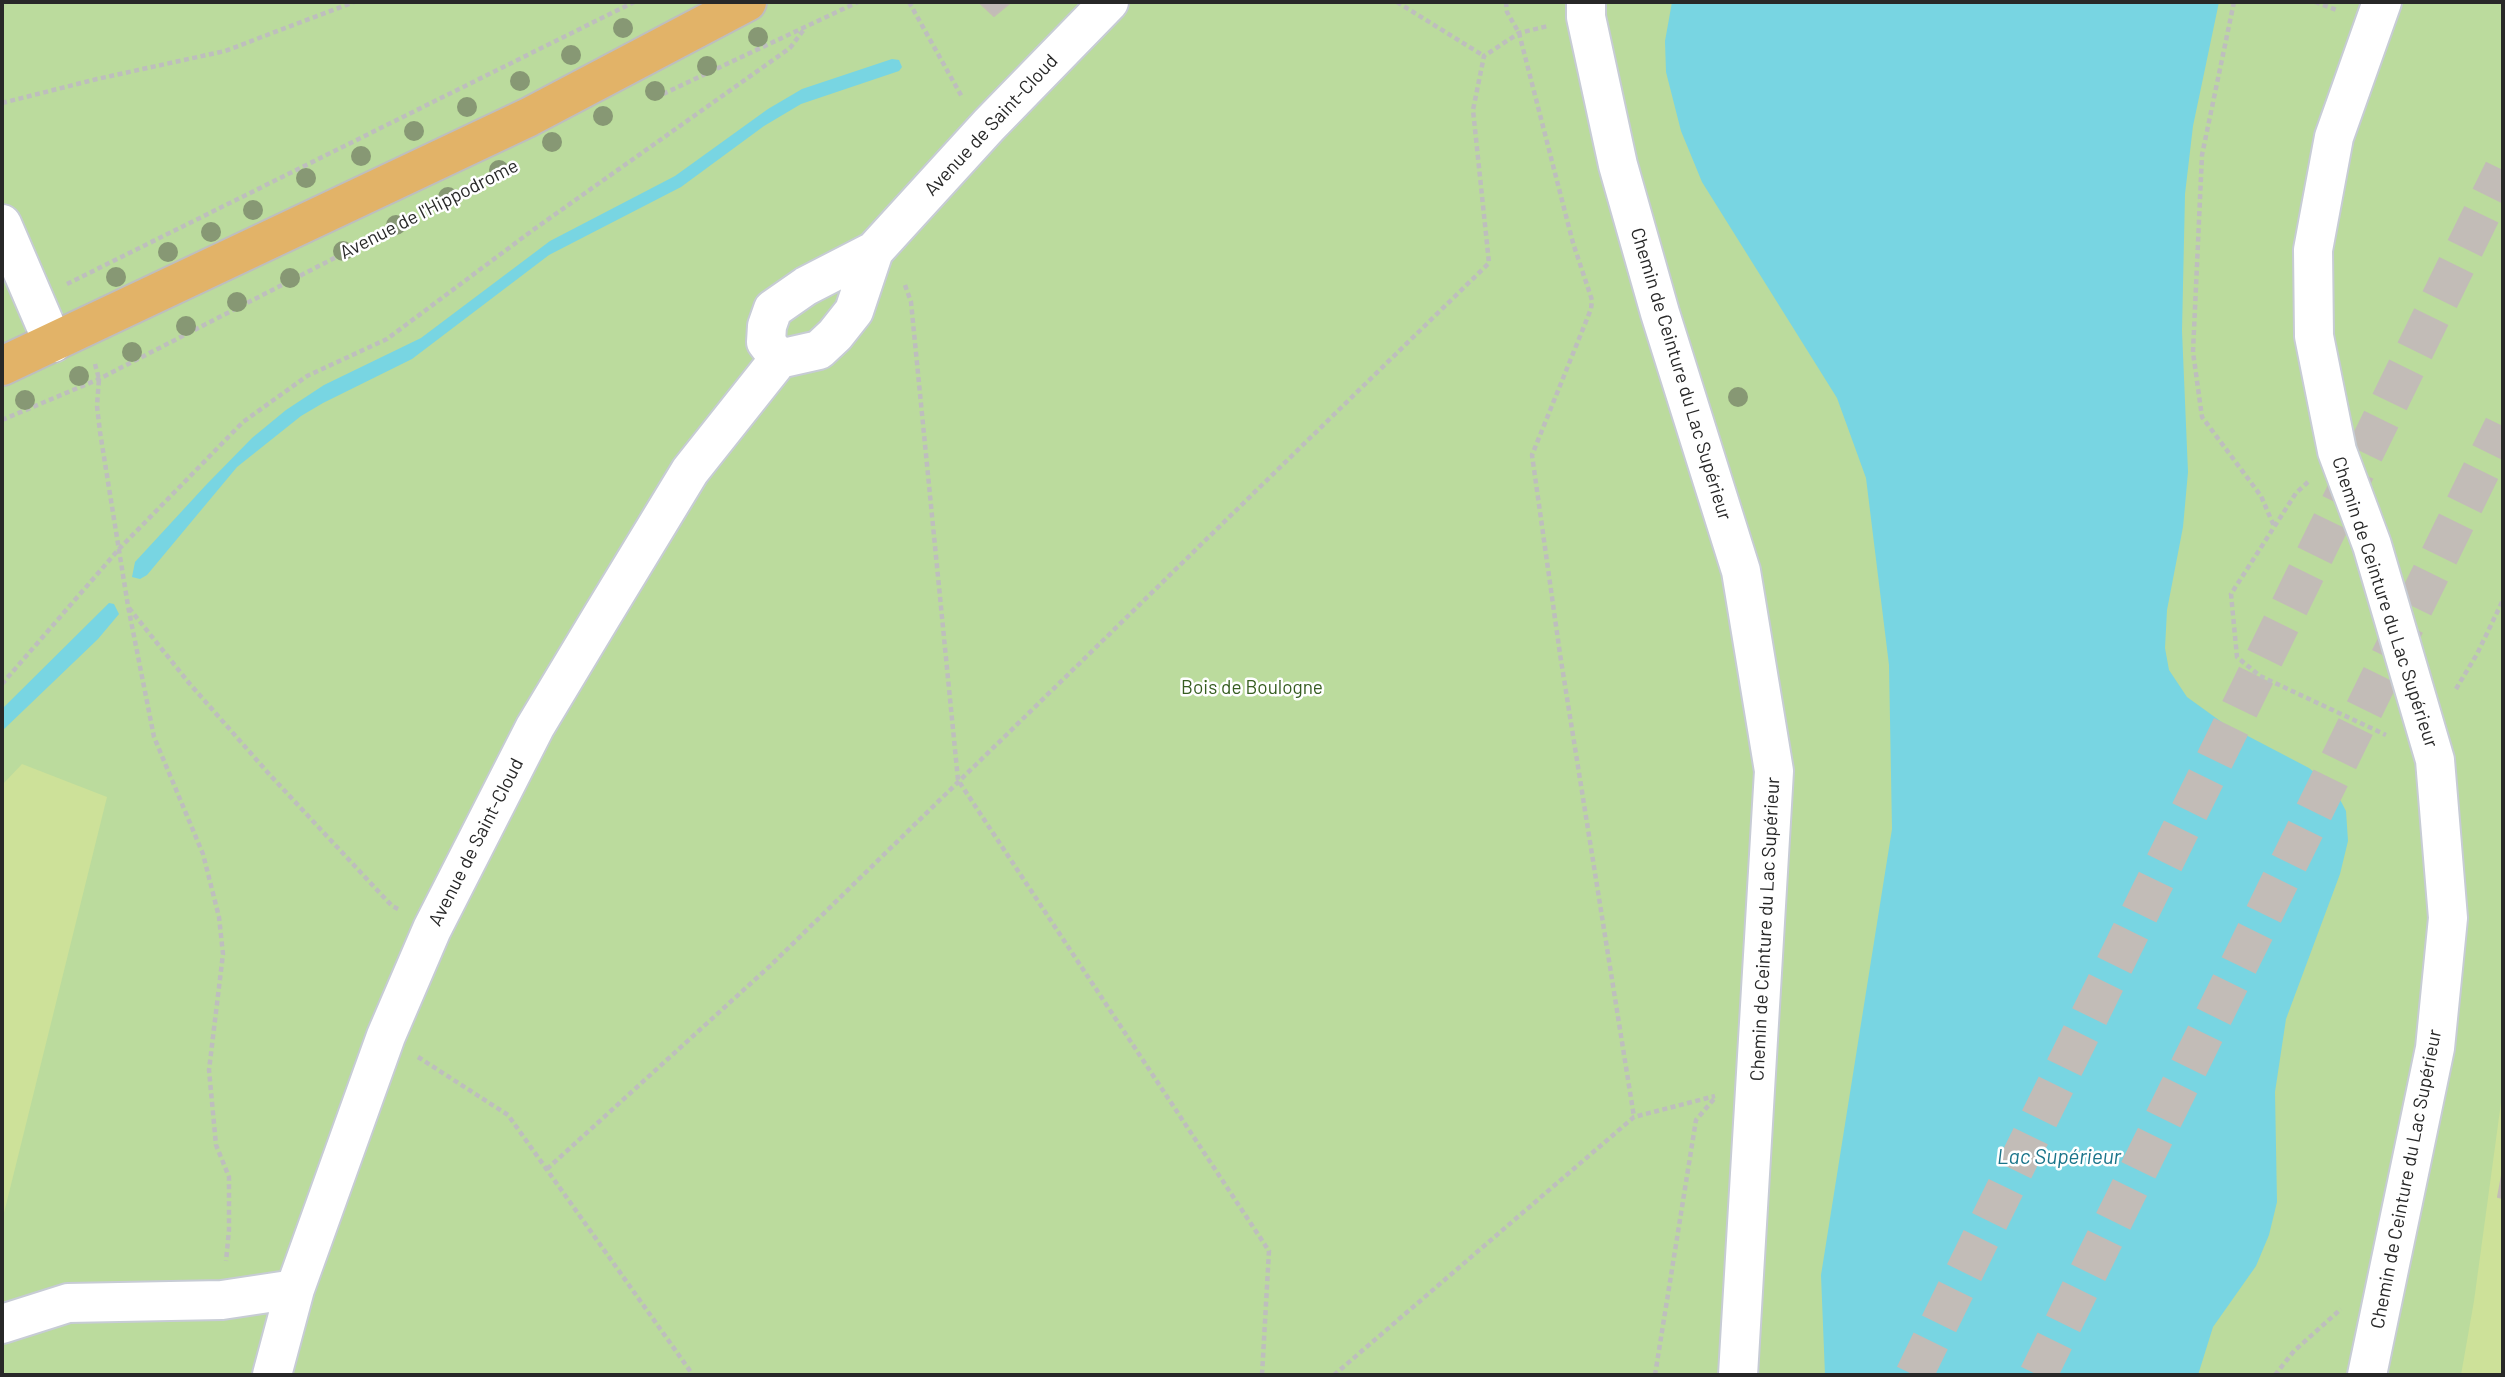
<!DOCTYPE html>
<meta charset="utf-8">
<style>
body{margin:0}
#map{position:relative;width:2505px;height:1377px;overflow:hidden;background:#e9e1db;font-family:Barlow,sans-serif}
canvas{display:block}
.frame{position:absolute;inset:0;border:4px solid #282828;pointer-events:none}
</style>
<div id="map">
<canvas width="2505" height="1377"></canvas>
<div class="frame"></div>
</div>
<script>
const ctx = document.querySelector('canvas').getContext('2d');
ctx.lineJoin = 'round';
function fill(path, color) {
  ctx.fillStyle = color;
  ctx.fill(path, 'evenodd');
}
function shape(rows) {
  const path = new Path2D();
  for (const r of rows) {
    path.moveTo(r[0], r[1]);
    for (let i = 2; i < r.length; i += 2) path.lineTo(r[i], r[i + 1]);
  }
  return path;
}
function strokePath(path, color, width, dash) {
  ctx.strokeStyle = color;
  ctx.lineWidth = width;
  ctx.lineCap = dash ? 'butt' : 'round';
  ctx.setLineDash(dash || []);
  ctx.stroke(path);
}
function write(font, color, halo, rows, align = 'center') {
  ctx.font = font + ' Barlow,sans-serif';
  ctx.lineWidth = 5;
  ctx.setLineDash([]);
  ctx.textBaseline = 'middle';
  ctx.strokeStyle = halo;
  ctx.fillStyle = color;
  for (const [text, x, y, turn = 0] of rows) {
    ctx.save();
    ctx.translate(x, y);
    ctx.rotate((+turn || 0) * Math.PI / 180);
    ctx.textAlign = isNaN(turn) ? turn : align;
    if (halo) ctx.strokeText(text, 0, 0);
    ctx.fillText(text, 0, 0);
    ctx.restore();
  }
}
const green = shape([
 [2,2,2503,2,2503,1375,2,1375]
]);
const pitch = shape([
 [22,764,107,797,2,1221,2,785],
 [2503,1088,2503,1375,2461,1375,2474,1301]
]);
const water = shape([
 [1672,2,2219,2,2193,126,2185,194,2182,331,2188,472,2183,527,2167,610,2165,648,2169,670,2187,697,2223,723,2309,768,2335,790,2346,811,2348,841,2340,874,2286,1019,2275,1092,2277,1202,2269,1235,2256,1266,2213,1327,2198,1375,1825,1375,1821,1275,1892,829,1889,665,1866,478,1837,398,1702,182,1681,131,1666,72,1665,41],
 [892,59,899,60,902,67,899,71,801,104,764,126,681,187,549,255,412,359,323,403,301,416,237,467,147,575,140,579,132,577,135,562,206,485,252,438,286,410,324,385,421,338,550,241,675,176,768,109,802,89],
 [109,603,114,604,119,614,98,639,2,731,2,709]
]);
const building = shape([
 [979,2,1011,2,994,16,979,2],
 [2503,1170,2503,1198,2498,1197,2503,1170]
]);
const highwayTunnel = shape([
 [1914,1375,2503,170],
 [2038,1375,2503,426]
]);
const path = shape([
 [909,2,962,97],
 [1397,2,1484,56],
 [1506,2,1507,12,1519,33,1573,243,1592,300,1591,309,1532,455,1560,654,1634,1117],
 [2234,2,2202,155,2193,352,2202,417,2261,496,2274,526],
 [2315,2,2337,10],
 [663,94,858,2],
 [2,103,97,79,225,51,354,2],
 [67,284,634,2],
 [905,285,911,302,958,780,1269,1251,1262,1375],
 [95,364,99,379,97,406,100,432,128,606,154,737,203,854,219,917,223,954,209,1070,216,1145,229,1177,229,1230,226,1261],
 [2,420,99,379,389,230],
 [2308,482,2296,493,2231,594,2237,657,2260,676,2386,735],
 [129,608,189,683,270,775,392,906,398,909],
 [2,684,119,549,243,422,307,376,387,339,533,230,790,48,805,28],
 [2456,689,2477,654,2503,600],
 [418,1057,508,1115,693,1375],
 [547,1169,771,965,1489,263,1473,110,1484,56,1519,33,1548,26],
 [1334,1375,1634,1117,1715,1096],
 [1655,1375,1696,1120,1714,1099],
 [2275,1375,2294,1351,2341,1309]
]);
const minor = shape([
 [1586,2,1586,17,1618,165,1660,313,1741,571,1774,771,1738,1375],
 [2,224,53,343],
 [874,251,854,311,835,335,819,350,779,359,766,342,767,326,773,309,806,286,874,251,989,125,1109,2],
 [2,1324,68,1303,222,1300,295,1289],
 [272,1375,295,1289,386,1036,432,929,535,727,600,619,690,471,779,359],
 [2367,1375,2435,1048,2448,918,2435,760,2372,545,2337,451,2314,336,2313,250,2334,137,2382,2]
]);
const major = shape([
 [2,366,529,117,747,2]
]);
const trees = [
 [623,28],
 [758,37],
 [571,55],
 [707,66],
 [520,81],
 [655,91],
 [467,107],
 [603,116],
 [414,131],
 [552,142],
 [361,156],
 [499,170],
 [306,178],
 [448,197],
 [253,210],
 [396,225],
 [211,232],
 [343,251],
 [168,252],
 [116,277],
 [290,278],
 [237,302],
 [186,326],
 [132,352],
 [79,376],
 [1738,397],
 [25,400]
];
const streetNames = [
 ["Avenue de Saint-Cloud",991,125,-47],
 ["Avenue de l'Hippodrome",429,209,-27],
 ["Chemin de Ceinture du Lac Supérieur",1681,374,73],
 ["Chemin de Ceinture du Lac Supérieur",2385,602,72],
 ["Avenue de Saint-Cloud",476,842,-63],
 ["Chemin de Ceinture du Lac Supérieur",1765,929,-87],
 ["Chemin de Ceinture du Lac Supérieur",2406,1179,-79]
];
const parkNames = [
 ["Bois de Boulogne",1252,688]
];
const waterNames = [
 ["Lac Supérieur",2059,1157]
];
fill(green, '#bbdb9d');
fill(pitch, '#cde199');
fill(water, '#78d5e2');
fill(building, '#c2bbb8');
strokePath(building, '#c4bdb5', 2);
strokePath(highwayTunnel, '#c2bcb7', 38, [38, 19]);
strokePath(minor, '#c7ccd5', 42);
strokePath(major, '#bebebe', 42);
strokePath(path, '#bebebe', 4.5, [5, 3.5]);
strokePath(minor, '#fff', 38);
strokePath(major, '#e2b368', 38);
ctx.fillStyle = '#879874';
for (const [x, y] of trees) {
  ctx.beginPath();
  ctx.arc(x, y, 10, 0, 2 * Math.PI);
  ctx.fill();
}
write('19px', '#282828', '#fff', streetNames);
write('19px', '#365d20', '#fff', parkNames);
write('italic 21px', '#1a748a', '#fff', waterNames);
</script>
